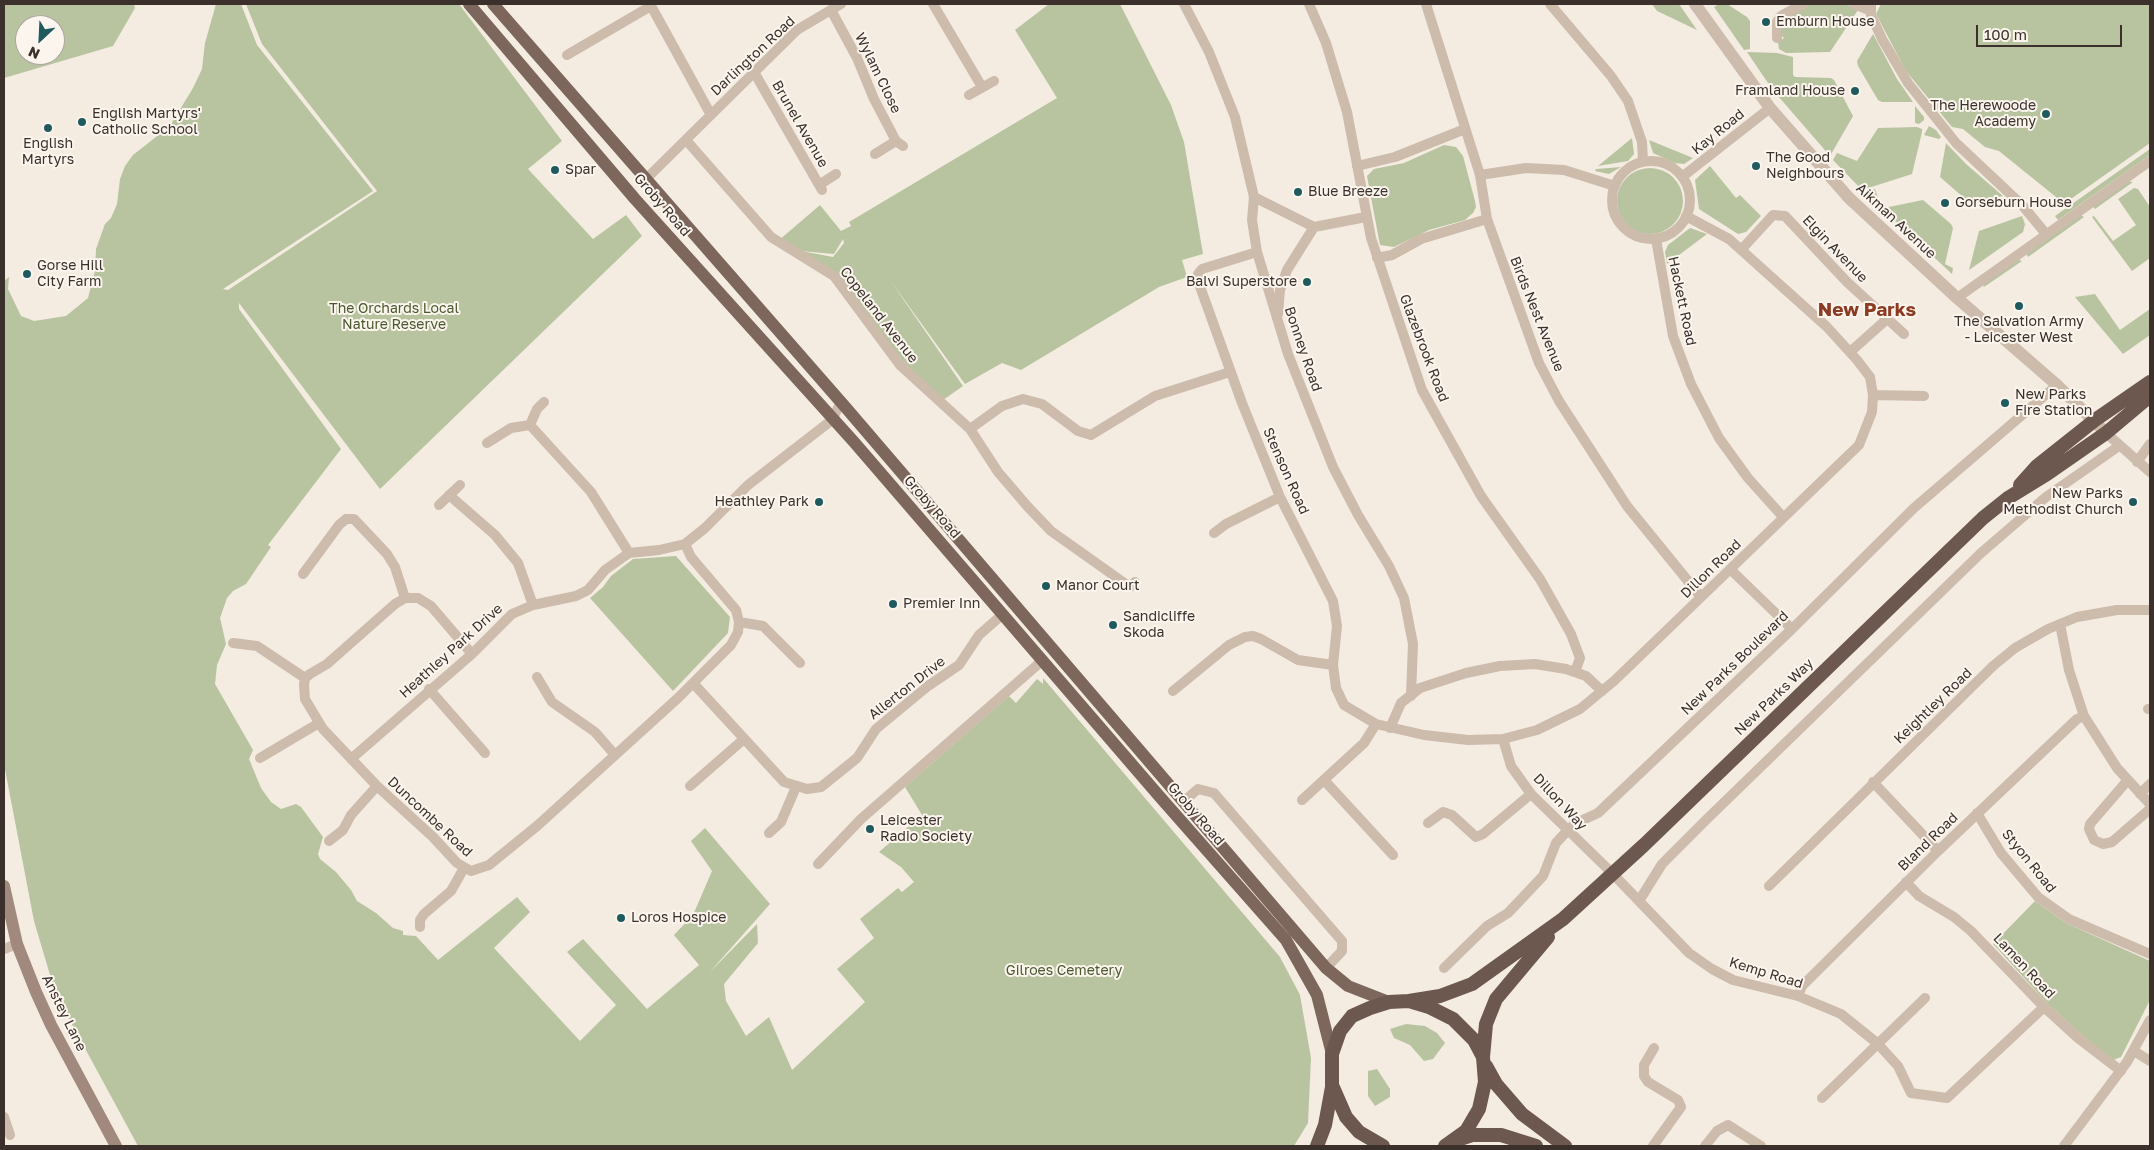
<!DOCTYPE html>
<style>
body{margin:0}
#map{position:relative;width:2154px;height:1150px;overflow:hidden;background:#f4ebe1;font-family:"Golos Text",sans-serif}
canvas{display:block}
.frame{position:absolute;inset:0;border:5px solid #3b302b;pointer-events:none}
.north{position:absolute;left:15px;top:15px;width:50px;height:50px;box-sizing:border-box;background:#fbf5ee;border:1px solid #aea6a0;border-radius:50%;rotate:205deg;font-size:14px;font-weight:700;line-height:20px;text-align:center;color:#3b302b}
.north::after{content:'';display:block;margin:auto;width:18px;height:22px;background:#1f5a5e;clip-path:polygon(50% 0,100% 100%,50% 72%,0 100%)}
.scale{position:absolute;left:1976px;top:25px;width:146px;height:22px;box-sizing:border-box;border:2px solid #3b302b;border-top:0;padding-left:6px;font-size:15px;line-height:18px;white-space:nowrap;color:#3b302b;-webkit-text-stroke:4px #fbf5ee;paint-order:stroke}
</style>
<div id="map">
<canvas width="2154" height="1150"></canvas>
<div class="frame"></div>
<div class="north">N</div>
<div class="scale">100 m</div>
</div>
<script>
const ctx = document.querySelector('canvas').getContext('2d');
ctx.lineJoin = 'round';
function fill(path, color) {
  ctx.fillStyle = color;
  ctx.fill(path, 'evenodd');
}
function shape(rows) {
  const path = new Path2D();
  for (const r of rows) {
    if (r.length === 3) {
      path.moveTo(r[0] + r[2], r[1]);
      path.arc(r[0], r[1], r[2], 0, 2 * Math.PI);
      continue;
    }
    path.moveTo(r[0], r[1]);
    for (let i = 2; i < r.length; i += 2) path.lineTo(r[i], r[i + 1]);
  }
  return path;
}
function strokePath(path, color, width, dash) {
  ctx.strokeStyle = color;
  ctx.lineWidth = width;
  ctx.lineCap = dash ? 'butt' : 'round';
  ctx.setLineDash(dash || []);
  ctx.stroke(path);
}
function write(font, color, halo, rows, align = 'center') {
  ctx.font = font + ' "Golos Text",sans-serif';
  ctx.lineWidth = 4;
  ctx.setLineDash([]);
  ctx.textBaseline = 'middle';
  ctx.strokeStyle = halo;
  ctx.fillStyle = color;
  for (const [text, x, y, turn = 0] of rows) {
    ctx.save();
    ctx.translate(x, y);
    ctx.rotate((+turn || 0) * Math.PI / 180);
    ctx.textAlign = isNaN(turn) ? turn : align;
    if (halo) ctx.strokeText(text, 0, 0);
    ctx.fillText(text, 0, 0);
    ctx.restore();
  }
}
const green = shape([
 [4,4,134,4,135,8,113,46,4,78],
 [25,25,55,25,55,55,25,55],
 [216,4,241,4,257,45,373,191,223,289,228,290,377,191,262,44,246,4,459,4,562,141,528,169,593,239,626,215,642,236,380,489,239,303,239,309,341,449,268,545,271,547,246,584,233,591,227,598,220,618,226,644,217,665,215,684,253,750,249,759,261,788,271,802,281,809,296,804,301,807,323,837,318,854,320,859,336,872,351,890,357,901,376,913,393,928,403,931,403,935,416,936,438,960,517,897,530,912,494,948,580,1041,616,1005,567,952,583,939,647,1009,699,965,674,935,693,915,712,871,691,841,705,828,770,904,709,973,757,924,758,943,724,984,726,1001,746,1036,769,1017,792,1070,865,1002,837,969,874,938,860,919,898,888,902,892,914,882,901,867,879,852,922,815,905,787,1009,696,1016,703,1037,679,1043,684,1043,678,1280,957,1300,995,1311,1058,1308,1123,1294,1146,138,1146,56,995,34,921,4,764,4,281,9,277,8,289,21,316,34,321,66,316,88,298,95,271,96,249,105,224,111,218,117,204,120,179,125,166,133,155,170,126,193,88,202,69,205,43],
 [1049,4,1120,4,1121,6,1171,105,1184,142,1203,254,1182,260,1187,277,1159,287,1021,370,1002,363,965,384,890,280,963,386,943,400,925,388,835,278,778,241,820,205,841,231,851,226,849,222,1057,98,1015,30],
 [843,239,844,243,833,257,801,251,834,254],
 [1652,4,1679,4,1697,30,1657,11],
 [1719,4,1727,4,1747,17,1750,21,1750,49,1744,50,1714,7],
 [1809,4,1846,4,1858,10,1830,52,1786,53,1779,49,1778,42,1784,38,1779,33,1783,18],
 [1881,4,2150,4,2150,143,2061,206,2056,197,1999,151,1985,147,1963,129,1952,127,1906,71,1876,14],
 [1873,34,1897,79,1913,102,1882,102,1878,100,1858,66,1857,61],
 [1747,52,1777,53,1793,57,1793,75,1795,77,1831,78,1834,80,1853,116,1830,156,1772,89],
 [1915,106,1924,117,1924,120,1919,124,1915,123],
 [1929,126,1936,130,1941,137,1939,139,1924,135],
 [1917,127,1922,129,1922,132,1912,174,1862,190,1833,160,1837,153,1857,161,1878,128],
 [1632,138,1634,154,1628,161,1598,166],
 [1649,140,1693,158,1684,164,1675,163,1653,153],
 [1946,143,1966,164,2003,196,1971,204,1940,177],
 [1444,145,1456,147,1463,156,1475,201,1476,207,1473,213,1465,220,1429,230,1394,247,1380,245,1367,176,1374,169,1404,163],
 [2150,149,2150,155,2058,220,2055,216],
 [1710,166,1736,198,1740,195,1761,216,1746,232,1738,234,1699,209,1695,180],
 [1621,167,1609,174,1595,171,1596,169],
 [1650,201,33],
 [2125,181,2133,182,2095,209,2092,205],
 [2134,188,2138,189,2150,207,2150,258,2132,271,2092,217,2094,216,2113,241,2136,225,2118,199],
 [1875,189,1881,207,1884,208,1923,200,1951,224,1953,228,1945,264,1953,268,1952,274,1865,193],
 [2079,214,2084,217,2028,257,2026,252],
 [2022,216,2025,224,2023,232,1969,270,1979,231],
 [1690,228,1707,234,1667,264,1665,252,1668,245],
 [2016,259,2022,261,1984,287,1982,283],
 [2095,294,2120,330,2150,309,2150,335,2123,354,2075,297],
 [676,556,730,617,728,633,673,691,590,598,603,587,611,576,633,559],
 [2035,901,2066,923,2150,961,2150,1000,2121,1057,2113,1060,2082,1035,2048,1004,1993,944],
 [1406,1024,1425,1026,1437,1033,1445,1043,1433,1059,1424,1061,1410,1045,1394,1038,1390,1029],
 [1377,1069,1390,1089,1390,1097,1375,1106,1368,1096,1368,1071]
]);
const minor = shape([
 [650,4,711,115],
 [933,4,982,87],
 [1184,4,1209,52,1235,117,1254,197,1252,220,1257,252,1288,354,1333,467,1358,515,1389,566,1404,598,1413,644,1411,696],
 [1309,4,1326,43,1347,112,1371,238,1422,390,1481,496,1540,579,1571,634,1580,658,1575,672],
 [1426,4,1480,175,1487,219,1539,363,1559,401,1627,506,1701,597],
 [1550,4,1611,76,1628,101,1642,142,1643,162],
 [1854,4,1869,10],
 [1871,4,1871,15,1882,39,1908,83,1956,143,2023,206,2046,234],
 [831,10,857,58,874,99,896,141,903,146],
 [1777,38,1777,22,1781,16,1803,4],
 [567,55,651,6],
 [754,72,822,190],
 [969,95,994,81],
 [686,140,771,237,834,276,900,365,970,429,998,472,1028,507,1051,531,1130,587,1135,582],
 [875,154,896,141],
 [1651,200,39],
 [1357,166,1395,157,1465,129],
 [1480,175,1526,168,1564,170,1615,186],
 [1682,177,1770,108],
 [645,180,797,30,841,4],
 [819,185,836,174],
 [1254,197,1314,227],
 [1656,239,1673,336,1691,384,1719,438,1748,478,1783,517],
 [1741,250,1773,215,1785,216,1847,282,1904,334],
 [1257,252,1202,269,1198,274,1198,281,1242,403,1280,497,1333,601,1337,626,1333,665,1336,688,1344,705,1376,724],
 [1377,258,1392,255,1421,239,1487,219],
 [1957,298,2150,161],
 [1278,314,1280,290,1287,270,1314,227,1366,217],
 [1850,352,1887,319],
 [1873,395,1924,396],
 [530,425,591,492,629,553],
 [530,425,537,409,544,402],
 [970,429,1002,406,1023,399,1042,404,1078,431,1091,435,1155,396,1230,372],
 [2106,433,2150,472],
 [487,443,511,428,530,425],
 [2137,462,2150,444],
 [449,495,495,535,518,563,533,605],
 [439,505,460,485],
 [1214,533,1226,524,1280,497],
 [1730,569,1792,629],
 [303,574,339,525,346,519,354,519,387,554,395,567,405,598],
 [739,622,763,626,800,663],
 [2060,624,2069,670,2084,716,2117,768,2150,804],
 [233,643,257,646,305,678],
 [472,654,431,606,418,598,405,598,395,604,327,664,310,674,305,678,304,685,305,699,323,729,377,786,433,837,457,863,471,871,489,865,537,826,678,698,731,645,738,632,739,622,736,610,691,557,685,544],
 [537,677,552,702,595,732,615,755],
 [693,683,784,782,807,789,821,787,857,758,876,729,928,686,959,665,979,635,1003,614],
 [429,689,485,753],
 [1173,691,1229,645,1245,637,1253,636,1261,639,1298,660,1333,665],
 [2148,709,2150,709],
 [1390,728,1401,703,1420,688,1466,673,1500,666,1535,664,1566,669,1586,676,1602,691],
 [1503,739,1511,766,1531,794,1613,874,1689,953,1712,969,1733,980,1798,996,1841,1014,1877,1043,1898,1066,1911,1093,1947,1098,2044,1007],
 [260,758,319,723],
 [351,759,472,654,512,614,533,605,576,596,588,590,605,570,629,553,659,550,685,544,705,528,748,485,832,420,841,402],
 [1324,780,1393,855],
 [2127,781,2090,824,2089,829,2094,840,2103,844,2112,842,2150,809],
 [1873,782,1938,851],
 [690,786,744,739],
 [2140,794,2150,784],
 [1302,800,1364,743,1376,724,1424,735,1468,740,1503,739,1537,730,1580,709,1614,681,1859,445,1872,412,1873,395,1870,377,1857,360,1827,327,1729,239,1686,216],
 [1184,801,1198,789,1214,793,1342,941,1342,951,1326,968],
 [1977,813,2001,853,2038,897,2069,919,2150,954],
 [1428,823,1443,812,1452,815,1476,837,1483,834,1531,794],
 [769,833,781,822,796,787],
 [329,841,343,830,351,815,377,786],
 [818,864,861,819,1043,660],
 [1906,882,1919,896,1954,917,1971,931,2044,1007,2078,1038,2121,1071],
 [1769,886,1993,666,2015,648,2048,629,2077,617,2117,610,2150,610],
 [1639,901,1662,864,1707,819,1981,553,2046,497,2119,446],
 [420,927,420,920,424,914,451,891,464,868],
 [4,949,17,944],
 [1444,968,1487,926,1508,913,1543,876,1556,843,1568,830,1576,823,1598,813,1792,629,1914,508,2057,385],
 [1798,996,1802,986,1938,851,2077,719,2084,716],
 [2134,1051,2150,1061],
 [1822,1098,1925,998],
 [4,1117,10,1135],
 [1653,1146,1681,1107,1678,1100,1648,1082,1644,1076,1644,1065,1654,1048],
 [1705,1146,1717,1131,1728,1125,1761,1146],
 [2064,1146,2127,1062,2150,1020]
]);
const tertiary = shape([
 [1695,4,1770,108,1849,198,1957,298,2057,385,2106,433]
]);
const secondary = shape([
 [4,886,17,944,36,992,51,1025,116,1146]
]);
const primary = shape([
 [469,4,635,199,854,442,1160,797,1286,940,1317,995,1332,1054],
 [493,4,847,409,1326,968,1348,986,1389,1002]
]);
const trunk = shape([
 [2020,485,2037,466,2095,420,2150,382],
 [1409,1001,1440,996,1472,984,1563,919,1644,845,1983,518,2008,498,2047,474,2106,433,2150,396],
 [1483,1057,1486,1024,1496,999,1548,937],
 [1486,1066,1496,1084,1522,1114,1565,1146],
 [1457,1140,1472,1135,1501,1135,1536,1146],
 [1317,1146,1325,1125,1332,1087],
 [1383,1146,1359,1132,1346,1117,1332,1085,1332,1054,1340,1031,1352,1016,1370,1008,1389,1002,1409,1001,1429,1007,1453,1019,1474,1040,1483,1057,1485,1082,1479,1109,1466,1131,1445,1146]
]);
const markers = [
 [1766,22,5,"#1f5a5e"],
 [1855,91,5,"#1f5a5e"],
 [2046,114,5,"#1f5a5e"],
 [82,122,5,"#1f5a5e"],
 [48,128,5,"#1f5a5e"],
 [1756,166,5,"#1f5a5e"],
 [555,170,5,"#1f5a5e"],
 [1298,192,5,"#1f5a5e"],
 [1945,203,5,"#1f5a5e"],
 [27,274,5,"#1f5a5e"],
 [1307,282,5,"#1f5a5e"],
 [2019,306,5,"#1f5a5e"],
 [2005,403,5,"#1f5a5e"],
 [819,502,5,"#1f5a5e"],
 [2133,502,5,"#1f5a5e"],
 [1046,586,5,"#1f5a5e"],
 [893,604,5,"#1f5a5e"],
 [1113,625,5,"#1f5a5e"],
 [870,829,5,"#1f5a5e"],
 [621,918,5,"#1f5a5e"]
];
const poiNames = [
 ["Emburn House",1776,22],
 ["Framland House",1845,91,"right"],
 ["The Herewoode",2036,106,"right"],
 ["Academy",2036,122,"right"],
 ["English Martyrs'",92,114],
 ["Catholic School",92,130],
 ["English",48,144,"center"],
 ["Martyrs",48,160,"center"],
 ["The Good",1766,158],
 ["Neighbours",1766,174],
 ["Spar",565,170],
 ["Blue Breeze",1308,192],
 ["Gorseburn House",1955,203],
 ["Gorse Hill",37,266],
 ["City Farm",37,282],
 ["Balvi Superstore",1297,282,"right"],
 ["The Salvation Army",2019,322,"center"],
 ["- Leicester West",2019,338,"center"],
 ["New Parks",2015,395],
 ["Fire Station",2015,411],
 ["New Parks",2123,494,"right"],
 ["Methodist Church",2123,510,"right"],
 ["Heathley Park",809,502,"right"],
 ["Manor Court",1056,586],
 ["Premier Inn",903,604],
 ["Sandicliffe",1123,617],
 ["Skoda",1123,633],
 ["Leicester",880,821],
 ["Radio Society",880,837],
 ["Loros Hospice",631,918]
];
const streetNames = [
 ["Darlington Road",753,56,-43],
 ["Wylam Close",878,73,64],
 ["Brunel Avenue",800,124,60],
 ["Kay Road",1718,132,-39],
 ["Groby Road",662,205,49],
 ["Aikman Avenue",1896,221,43],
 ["Elgin Avenue",1835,249,46],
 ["Hackett Road",1682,301,78],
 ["Birds Nest Avenue",1537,314,68],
 ["Copeland Avenue",879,315,52],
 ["Glazebrook Road",1424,348,69],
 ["Bonney Road",1303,349,71],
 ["Stenson Road",1286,471,66],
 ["Groby Road",932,507,49],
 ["Dillon Road",1711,569,-44],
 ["Heathley Park Drive",451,651,-42],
 ["New Parks Boulevard",1735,663,-44],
 ["Allerton Drive",907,688,-38],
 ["New Parks Way",1774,697,-44],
 ["Keightley Road",1933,706,-44],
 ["Dillon Way",1560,802,47],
 ["Groby Road",1196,814,49],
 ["Duncombe Road",430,817,43],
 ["Bland Road",1928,842,-44],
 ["Styon Road",2029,861,51],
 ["Lamen Road",2024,966,47],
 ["Kemp Road",1766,973,17],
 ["Anstey Lane",64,1013,64]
];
const parkNames = [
 ["The Orchards Local",394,309],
 ["Nature Reserve",394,325],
 ["Gilroes Cemetery",1064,971]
];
const districtNames = [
 ["New Parks",1867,310]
];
fill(green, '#b8c4a0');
strokePath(minor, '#cdbbac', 10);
strokePath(tertiary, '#cdbbac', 12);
strokePath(secondary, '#a18a7d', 12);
strokePath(primary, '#7d675c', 12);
strokePath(trunk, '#6c584f', 14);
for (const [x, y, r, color] of markers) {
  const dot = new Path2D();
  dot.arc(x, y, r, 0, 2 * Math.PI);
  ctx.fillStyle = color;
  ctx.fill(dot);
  strokePath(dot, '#fbf5ee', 2);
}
write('14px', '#3b302b', '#fbf5ee', poiNames, 'left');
write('14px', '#3b302b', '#fbf5ee', streetNames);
write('14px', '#4a5a2e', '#fbf5ee', parkNames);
write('bold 19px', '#8c3b22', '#fbf5ee', districtNames);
</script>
